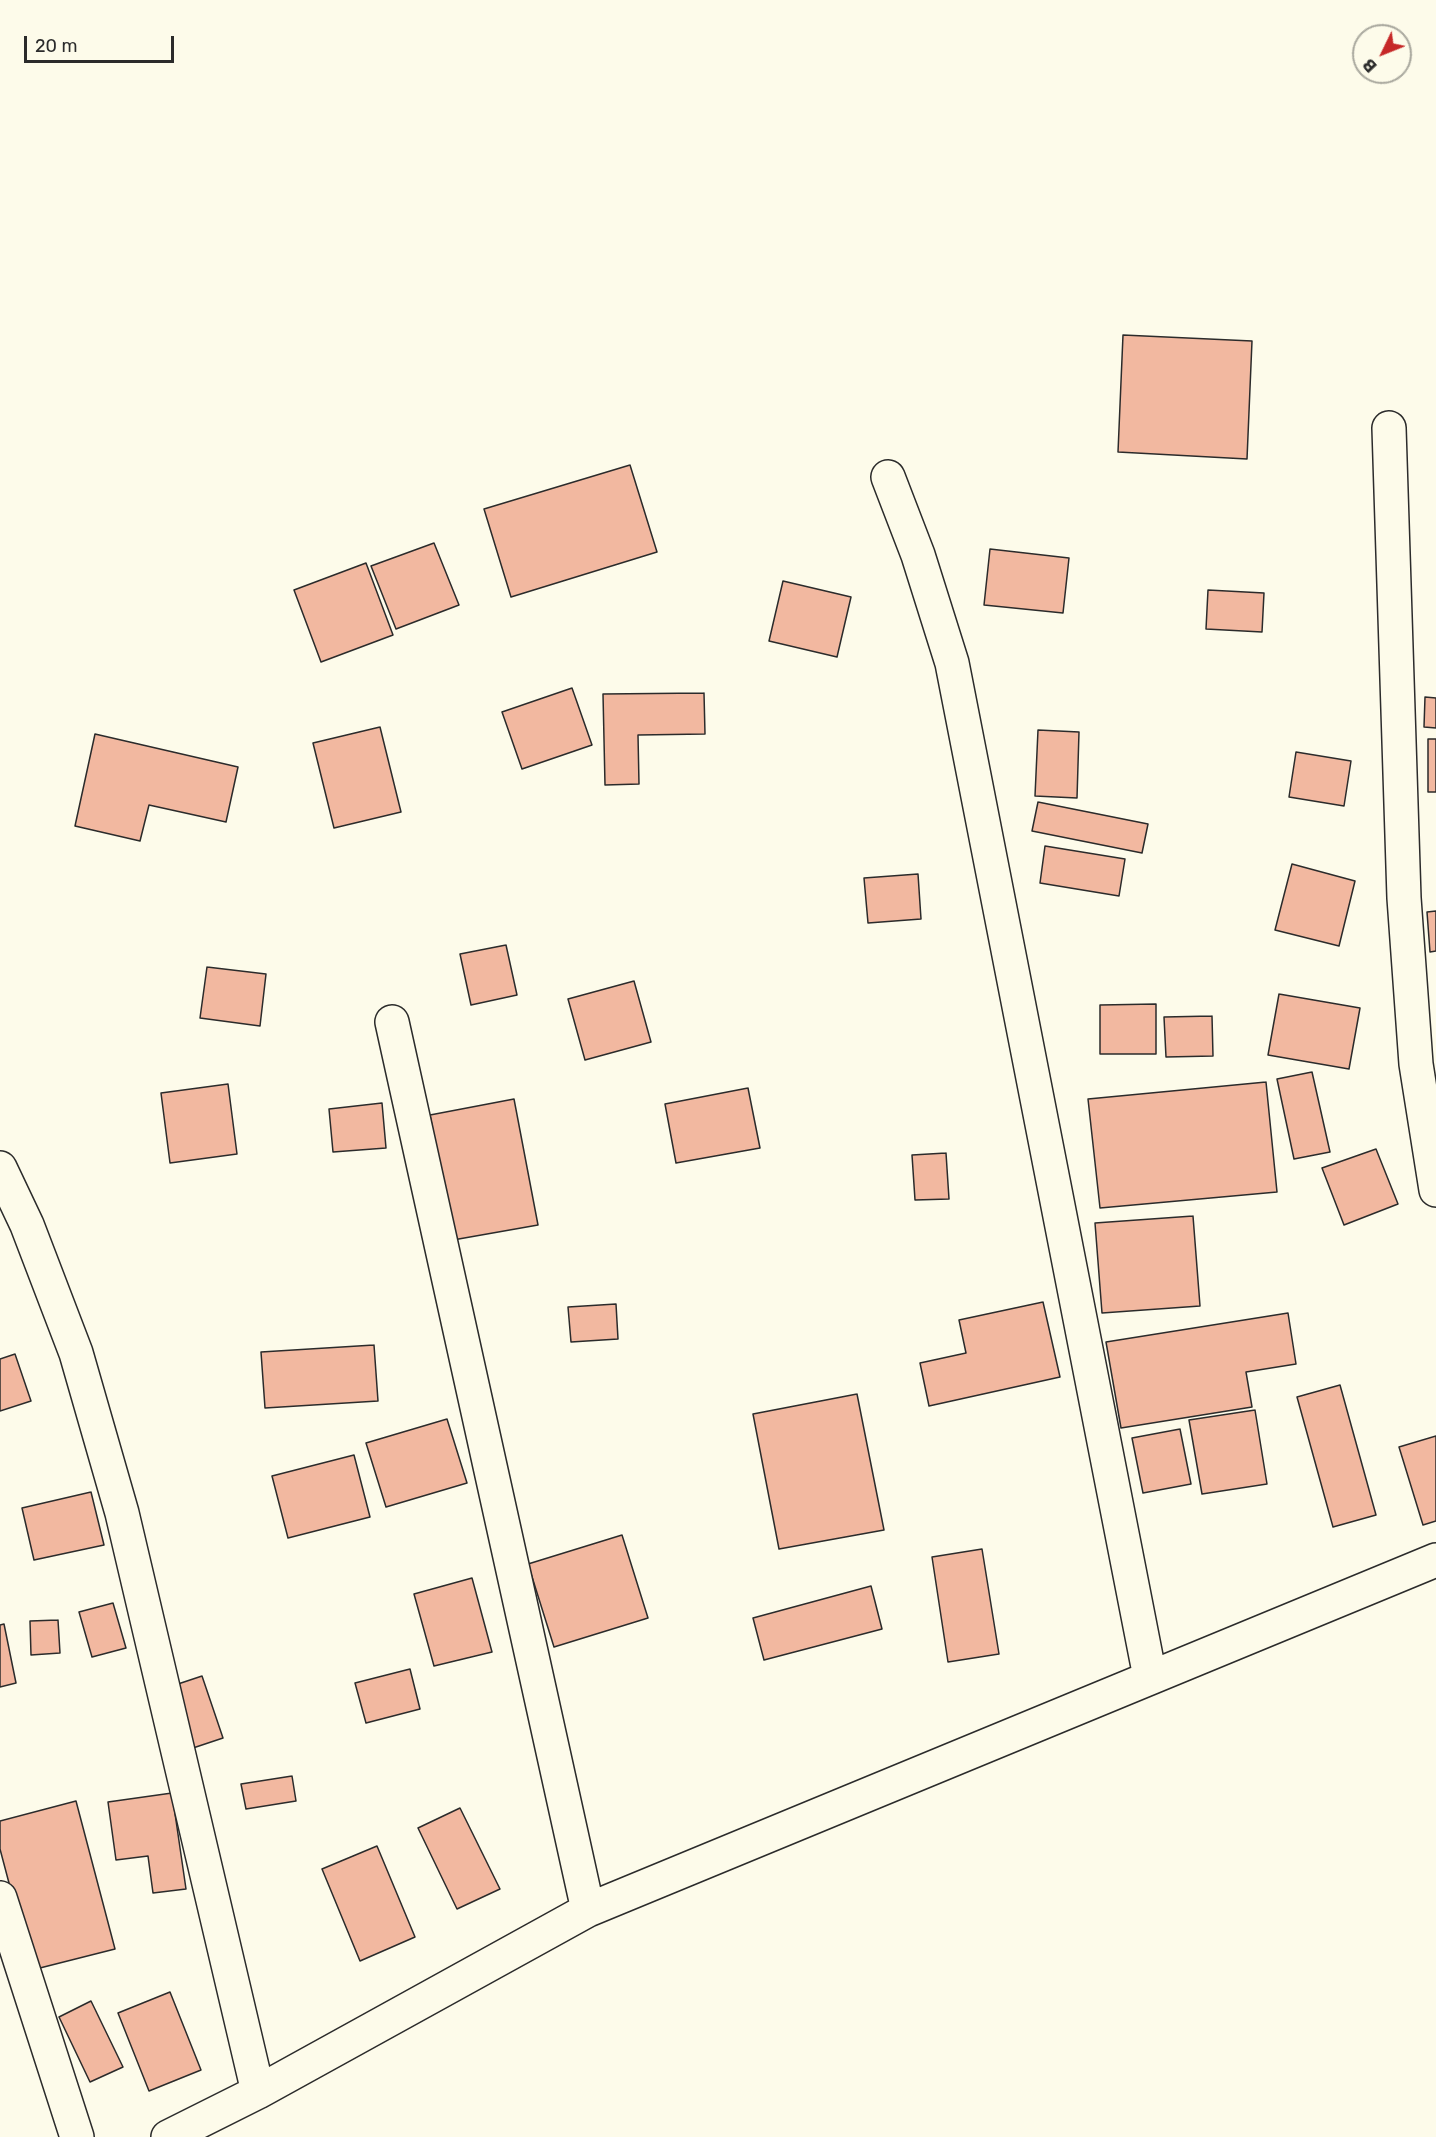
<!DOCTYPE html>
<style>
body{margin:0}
#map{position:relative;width:1436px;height:2137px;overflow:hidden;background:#fdfbea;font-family:Rubik,sans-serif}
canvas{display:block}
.north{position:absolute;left:1352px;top:24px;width:60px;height:60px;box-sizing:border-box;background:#fdfbea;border:2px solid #a9a89e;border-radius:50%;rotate:227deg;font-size:16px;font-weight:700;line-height:24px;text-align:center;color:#2b2b2b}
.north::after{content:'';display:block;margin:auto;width:21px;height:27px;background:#c62828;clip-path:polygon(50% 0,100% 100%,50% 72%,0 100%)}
.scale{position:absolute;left:24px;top:36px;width:150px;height:27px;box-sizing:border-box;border:3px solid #2b2b2b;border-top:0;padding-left:8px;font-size:18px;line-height:21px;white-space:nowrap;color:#2b2b2b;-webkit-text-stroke:4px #fdfbea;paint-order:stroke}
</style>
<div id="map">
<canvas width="1436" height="2137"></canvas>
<div class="north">B</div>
<div class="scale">20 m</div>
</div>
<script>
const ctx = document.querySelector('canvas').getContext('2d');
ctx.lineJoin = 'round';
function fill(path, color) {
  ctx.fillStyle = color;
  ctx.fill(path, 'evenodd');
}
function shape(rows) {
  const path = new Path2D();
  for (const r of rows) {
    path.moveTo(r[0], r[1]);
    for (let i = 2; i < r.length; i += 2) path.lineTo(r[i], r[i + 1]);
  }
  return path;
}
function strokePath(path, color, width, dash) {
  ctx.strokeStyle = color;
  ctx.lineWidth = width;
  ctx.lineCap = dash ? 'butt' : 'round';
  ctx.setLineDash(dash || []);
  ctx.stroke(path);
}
const building = shape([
 [1123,335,1252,341,1247,459,1118,452,1123,335],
 [630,465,657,552,511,597,484,509,630,465],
 [434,543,459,605,396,629,371,566,434,543],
 [990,549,1069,558,1063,613,984,605,990,549],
 [366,563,393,635,321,662,294,590,366,563],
 [783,581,851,597,837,657,769,641,783,581],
 [1208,590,1264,593,1262,632,1206,629,1208,590],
 [572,688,592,745,522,769,502,712,572,688],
 [704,693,705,734,638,735,639,784,605,785,603,694,704,693],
 [1425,697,1436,698,1436,728,1424,727,1425,697],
 [380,727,401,812,334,828,313,743,380,727],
 [1038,730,1079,732,1077,798,1035,796,1038,730],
 [95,734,238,767,226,822,149,805,140,841,75,826,95,734],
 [1428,739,1436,739,1436,792,1428,792,1428,739],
 [1296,752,1351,761,1344,806,1289,797,1296,752],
 [1038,802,1148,824,1142,853,1032,831,1038,802],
 [1045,846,1125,859,1119,896,1040,883,1045,846],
 [1292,864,1355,881,1339,946,1275,930,1292,864],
 [918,874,921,919,868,923,864,878,918,874],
 [1436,911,1436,951,1430,952,1427,912,1436,911],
 [506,945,517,995,471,1005,460,954,506,945],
 [207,967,266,974,260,1026,200,1018,207,967],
 [634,981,651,1042,585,1060,568,999,634,981],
 [1279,994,1360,1008,1349,1069,1268,1055,1279,994],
 [1156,1004,1156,1054,1100,1054,1100,1005,1156,1004],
 [1212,1016,1213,1056,1166,1057,1164,1017,1212,1016],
 [1312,1072,1330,1152,1294,1159,1277,1079,1312,1072],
 [1266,1082,1277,1192,1100,1208,1088,1099,1266,1082],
 [228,1084,237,1154,170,1163,161,1093,228,1084],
 [748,1088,760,1148,676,1163,665,1104,748,1088],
 [514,1099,538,1225,453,1240,430,1115,514,1099],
 [382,1103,386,1148,333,1152,329,1109,382,1103],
 [1376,1149,1398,1204,1344,1225,1322,1168,1376,1149],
 [946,1153,949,1199,915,1200,912,1155,946,1153],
 [1193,1216,1200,1306,1102,1313,1095,1223,1193,1216],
 [1043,1302,1060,1377,929,1406,920,1363,966,1353,959,1320,1043,1302],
 [616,1304,618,1339,571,1342,568,1307,616,1304],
 [1288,1313,1296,1364,1246,1372,1252,1407,1121,1428,1106,1342,1288,1313],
 [374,1345,378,1401,265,1408,261,1352,374,1345],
 [15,1354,31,1401,0,1411,0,1359,15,1354],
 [1340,1385,1376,1515,1333,1527,1297,1397,1340,1385],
 [857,1394,884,1530,779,1549,753,1414,857,1394],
 [1255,1410,1267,1484,1202,1494,1189,1420,1255,1410],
 [447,1419,467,1483,386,1507,366,1443,447,1419],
 [1180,1429,1191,1484,1143,1493,1132,1438,1180,1429],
 [1436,1436,1436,1521,1423,1525,1399,1447,1436,1436],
 [354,1455,370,1517,288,1538,272,1476,354,1455],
 [91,1492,104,1545,34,1560,22,1508,91,1492],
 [622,1535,648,1618,554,1647,528,1564,622,1535],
 [982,1549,999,1654,948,1662,932,1557,982,1549],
 [472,1578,492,1652,434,1666,414,1594,472,1578],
 [871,1586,882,1629,764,1660,753,1618,871,1586],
 [113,1603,126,1648,92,1657,79,1612,113,1603],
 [58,1620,60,1653,31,1655,30,1621,58,1620],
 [4,1624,16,1683,0,1687,0,1625,4,1624],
 [410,1669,420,1709,366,1723,355,1683,410,1669],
 [202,1676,223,1738,190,1749,169,1687,202,1676],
 [292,1776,296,1801,246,1809,241,1784,292,1776],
 [172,1793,186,1889,153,1893,148,1856,116,1860,108,1802,172,1793],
 [76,1801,115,1949,32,1970,0,1849,0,1821,76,1801],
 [460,1808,500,1889,457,1909,418,1828,460,1808],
 [377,1846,415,1937,360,1961,322,1869,377,1846],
 [170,1992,201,2070,149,2091,118,2013,170,1992],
 [91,2001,123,2067,90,2082,59,2017,91,2001]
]);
const minor = shape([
 [1389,428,1404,898,1416,1064,1436,1190],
 [888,477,918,555,952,663,1150,1677],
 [392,1022,588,1910],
 [0,1168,27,1225,76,1353,122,1513,258,2092],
 [0,1898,77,2137],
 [168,2137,258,2092,588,1910,1436,1560]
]);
fill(building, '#f2b8a0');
strokePath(building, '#2b2b2b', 1.5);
strokePath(minor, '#2b2b2b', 36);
strokePath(minor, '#fdfbea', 33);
</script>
